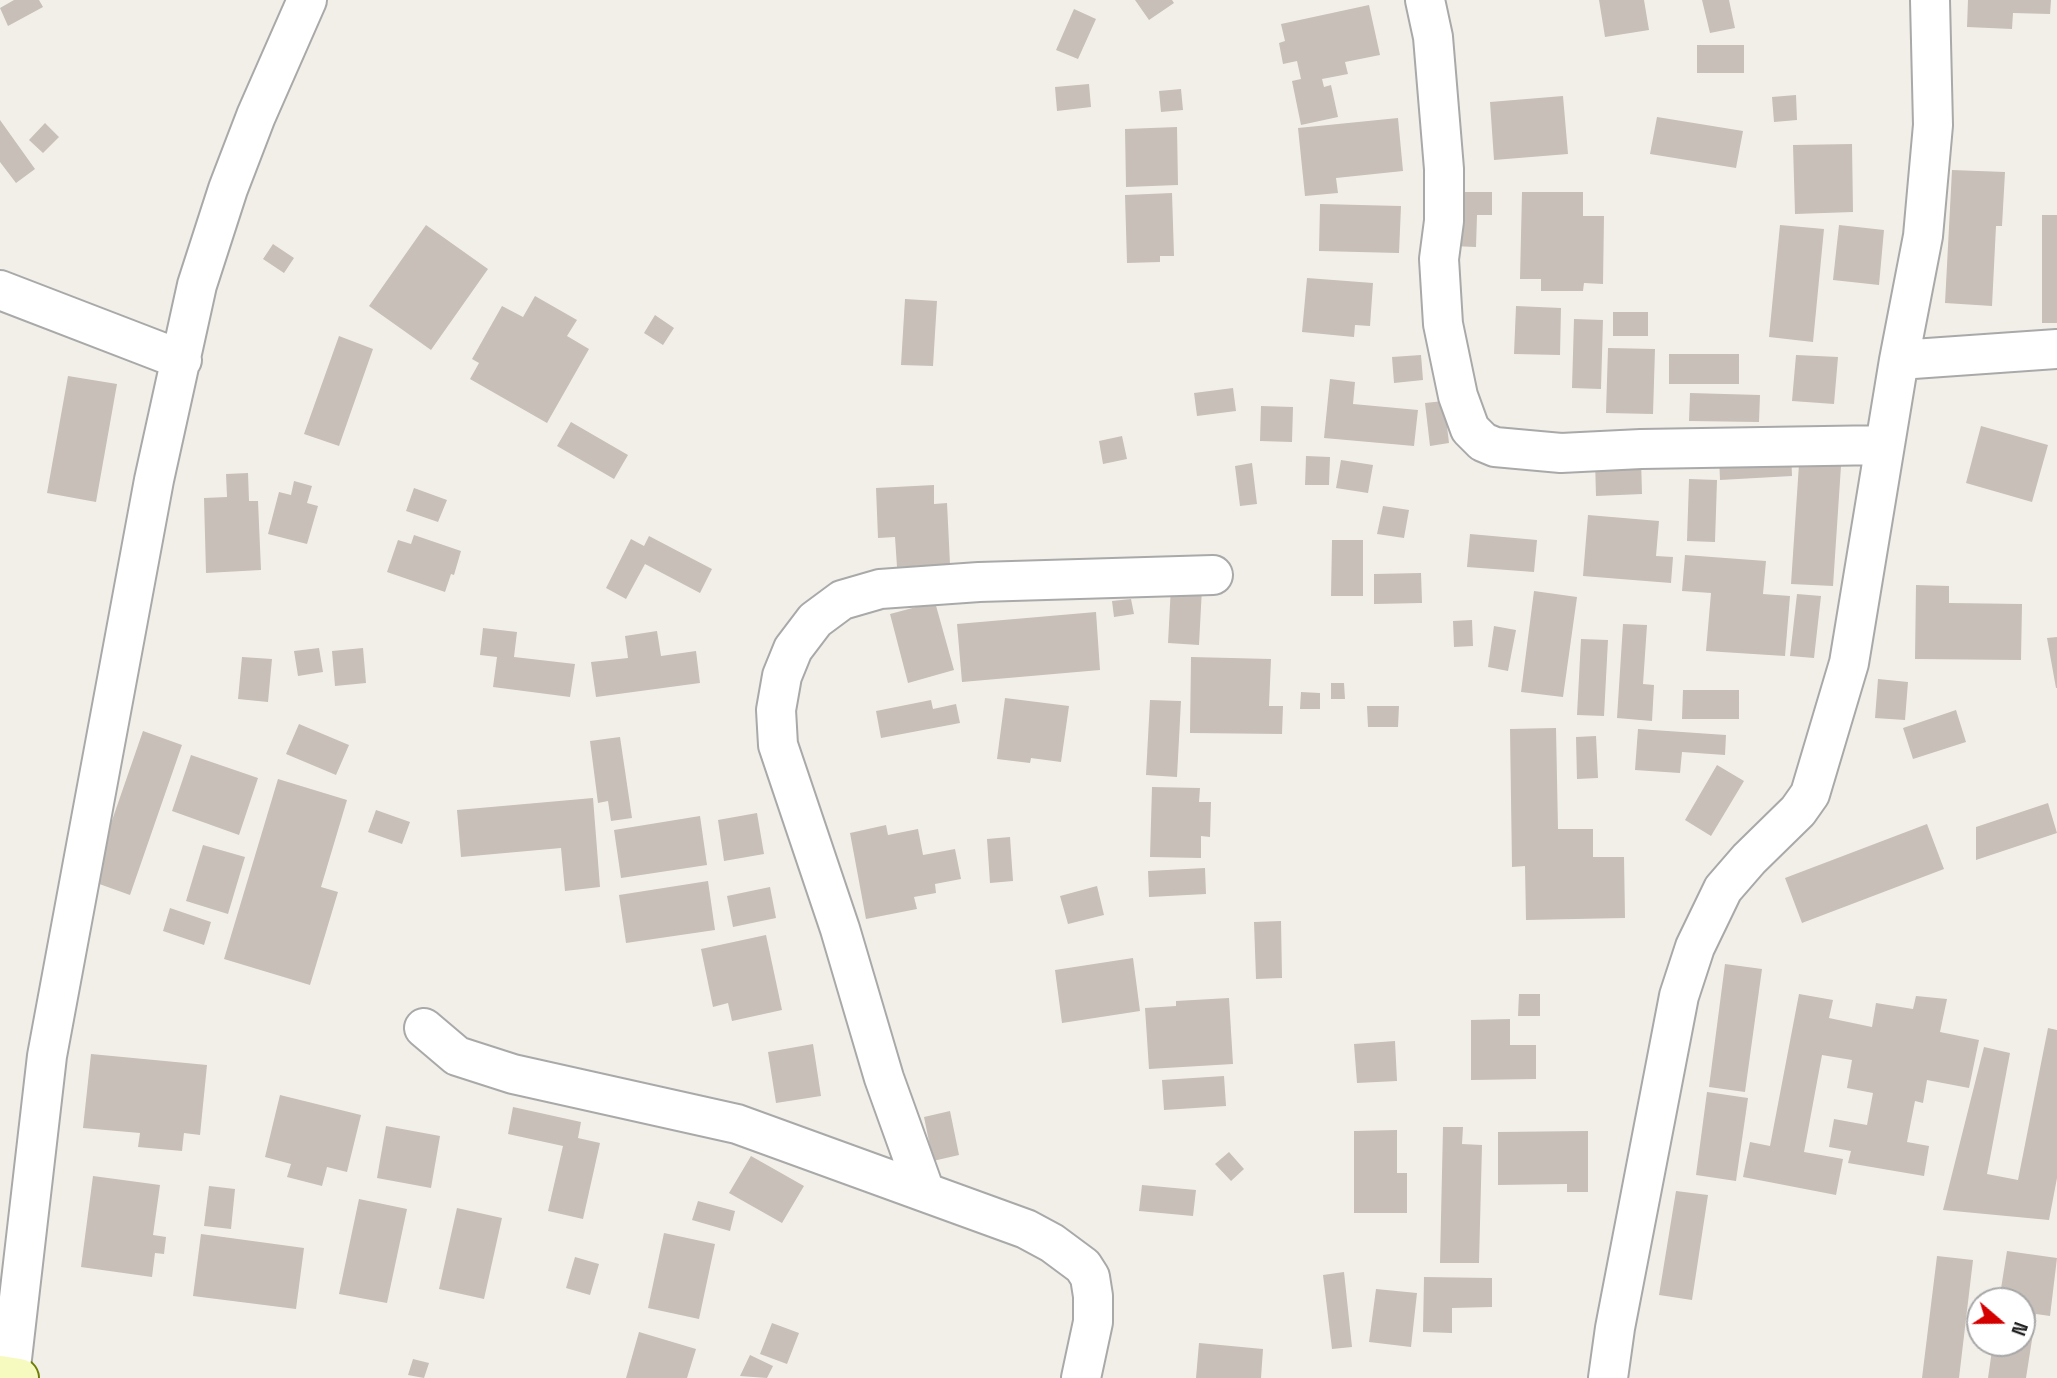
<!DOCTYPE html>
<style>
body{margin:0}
#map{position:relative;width:2057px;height:1378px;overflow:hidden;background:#f2efe9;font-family:"Space Grotesk",sans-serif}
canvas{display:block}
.north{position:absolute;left:1966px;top:1287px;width:70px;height:70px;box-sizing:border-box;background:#fff;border:2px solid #a7a7a7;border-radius:50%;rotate:110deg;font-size:19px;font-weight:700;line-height:28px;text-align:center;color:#222}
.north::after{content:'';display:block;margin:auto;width:24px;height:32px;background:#d40000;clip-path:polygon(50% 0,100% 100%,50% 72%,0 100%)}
</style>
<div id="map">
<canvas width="2057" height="1378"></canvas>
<div class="north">N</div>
</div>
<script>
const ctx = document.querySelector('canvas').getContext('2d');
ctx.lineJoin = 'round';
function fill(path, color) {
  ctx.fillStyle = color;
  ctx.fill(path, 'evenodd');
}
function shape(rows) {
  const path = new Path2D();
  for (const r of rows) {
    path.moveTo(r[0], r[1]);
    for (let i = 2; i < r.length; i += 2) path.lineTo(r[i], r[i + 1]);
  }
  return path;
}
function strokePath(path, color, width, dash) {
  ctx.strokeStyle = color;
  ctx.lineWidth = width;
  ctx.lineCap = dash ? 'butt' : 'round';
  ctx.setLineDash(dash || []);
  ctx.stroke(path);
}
const building = shape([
 [14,0,39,0,43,7,8,26,0,8],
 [1135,0,1172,0,1174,3,1149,20],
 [1599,0,1644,0,1649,30,1605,37],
 [1702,0,1729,0,1735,28,1710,33],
 [1968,0,2051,0,2050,14,2013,13,2012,29,1967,27],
 [1369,5,1380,55,1345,62,1348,74,1322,79,1324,87,1331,85,1338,117,1301,125,1292,81,1301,79,1297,61,1283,64,1279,43,1285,41,1281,24],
 [1074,9,1096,19,1078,59,1056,50],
 [1697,45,1744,45,1744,73,1697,73],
 [1089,84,1091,107,1057,111,1055,87],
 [1181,89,1183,110,1161,112,1159,91],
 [1796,95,1797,120,1774,122,1772,97],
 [1563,96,1568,154,1494,160,1490,102],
 [1657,117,1743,131,1736,168,1650,154],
 [1398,118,1403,171,1336,178,1338,193,1305,196,1298,128],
 [0,120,35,169,16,183,0,162],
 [45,123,59,137,43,153,29,140],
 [1177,127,1178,185,1126,187,1125,129],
 [1852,144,1853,212,1795,214,1793,145],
 [1952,170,2005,172,2002,226,1996,226,1992,306,1945,303],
 [1453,192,1492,192,1492,215,1477,215,1476,247,1452,246],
 [1522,192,1583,192,1583,216,1604,216,1603,284,1584,283,1583,291,1541,291,1541,279,1520,279],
 [1172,193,1174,256,1160,256,1160,262,1127,263,1125,195],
 [1320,204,1401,206,1399,253,1319,251],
 [2042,215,2057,215,2057,323,2042,323],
 [426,225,488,269,431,350,369,306],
 [1780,225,1824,229,1813,342,1769,337],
 [1839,225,1884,230,1879,285,1833,280],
 [273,244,294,258,284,273,263,259],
 [1307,278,1373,283,1370,326,1355,325,1354,337,1302,332],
 [535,296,577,320,567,336,589,349,547,423,470,379,479,363,472,359,502,306,523,317],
 [905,299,937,301,933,366,901,365],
 [1516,306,1561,308,1560,355,1514,354],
 [1613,312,1648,312,1648,336,1613,336],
 [655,315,674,328,663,345,644,333],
 [1574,319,1603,320,1601,389,1572,388],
 [339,336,373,349,339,446,304,434],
 [1608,348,1655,349,1653,414,1606,413],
 [1669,354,1739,354,1739,384,1669,384],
 [1421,355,1423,380,1394,383,1392,357],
 [1796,355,1838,357,1834,404,1792,401],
 [68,376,117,384,96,502,47,493],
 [1330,379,1355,382,1353,404,1418,410,1414,446,1324,438],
 [1233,388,1236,411,1197,416,1194,393],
 [1690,393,1760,395,1759,422,1689,421],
 [1444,401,1449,443,1430,446,1425,403],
 [1261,406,1293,407,1292,442,1260,441],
 [571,422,628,455,614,479,557,446],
 [1981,426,2048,445,2032,502,1966,483],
 [1122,436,1127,459,1103,464,1099,441],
 [1791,450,1792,476,1720,480,1719,454],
 [1306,456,1330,457,1329,485,1305,485],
 [1641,459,1642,494,1596,496,1595,460],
 [1341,460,1373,465,1368,493,1336,488],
 [1252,463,1257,504,1240,506,1235,466],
 [1799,464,1841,466,1833,586,1791,584],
 [248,473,249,501,258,501,261,570,206,573,204,498,227,497,226,474],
 [1689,479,1717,480,1715,542,1687,541],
 [294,481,312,486,307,503,318,506,307,544,268,534,279,492,291,495],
 [934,485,934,504,947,503,950,564,897,567,895,537,878,538,876,488],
 [414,488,447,500,438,522,406,511],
 [1383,506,1409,510,1404,538,1377,534],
 [1588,515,1659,521,1656,556,1673,557,1671,583,1583,576],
 [1470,534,1537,540,1534,572,1467,567],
 [414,535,461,551,454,575,451,574,445,592,387,572,398,540,411,544],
 [649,536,712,569,700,593,645,564,626,599,606,588,631,539,644,546],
 [1332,540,1363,540,1363,596,1331,596],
 [1685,555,1766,561,1763,594,1790,596,1785,656,1706,651,1711,593,1682,591],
 [1421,573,1422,603,1374,604,1374,574],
 [1916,585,1949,586,1949,603,2022,604,2021,660,1915,659],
 [1171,586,1202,588,1199,645,1168,643],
 [1534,591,1577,597,1563,697,1521,692],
 [1797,594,1821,596,1814,658,1790,656],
 [1131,599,1134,614,1114,617,1112,601],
 [935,602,954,670,908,683,890,614],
 [1096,612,1100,670,962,682,957,624],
 [1472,620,1473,646,1454,647,1453,621],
 [1623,624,1647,625,1643,684,1654,685,1652,721,1617,718],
 [1494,626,1516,630,1508,671,1488,667],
 [483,628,517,632,514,657,575,664,570,697,493,687,497,657,480,655],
 [657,631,661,656,696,651,700,683,596,697,591,662,628,658,625,636],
 [2057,637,2057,688,2056,688,2047,638],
 [1581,639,1608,640,1604,716,1577,715],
 [319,648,323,672,298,676,294,651],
 [363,648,366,683,335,686,332,651],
 [242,657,272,659,268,702,238,699],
 [1191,657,1271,659,1269,706,1283,706,1282,734,1190,733],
 [1878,679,1908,682,1905,720,1875,718],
 [1331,683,1344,683,1345,699,1331,699],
 [1683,690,1739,690,1739,719,1682,719],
 [1301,692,1320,693,1320,709,1300,709],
 [1005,698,1069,706,1061,762,1031,758,1030,763,997,759],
 [931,700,933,709,956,704,960,723,881,738,876,711],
 [1150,700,1181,701,1177,777,1146,775],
 [1367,706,1399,706,1398,727,1368,727],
 [1956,710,1966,742,1913,759,1903,728],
 [299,724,349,745,336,775,286,754],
 [1556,728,1558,829,1593,829,1593,857,1624,857,1625,918,1526,920,1525,866,1512,867,1510,729],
 [1638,729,1726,735,1725,755,1682,752,1680,773,1635,770],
 [143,731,182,745,130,895,91,881],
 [1596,736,1598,778,1577,779,1576,737],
 [620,737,632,818,611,821,608,801,598,803,590,741],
 [191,755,258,778,239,835,172,811],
 [1717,765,1744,781,1711,836,1685,820],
 [278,779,347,800,321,887,338,892,310,985,224,959],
 [1152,787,1200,788,1199,802,1211,802,1210,837,1201,836,1201,858,1150,857],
 [593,798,600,887,565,891,561,848,461,857,457,810],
 [2048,803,2057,833,1976,860,1976,827],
 [376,810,410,822,402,844,368,832],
 [757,813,764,854,724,861,718,820],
 [700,816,707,865,621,878,614,830],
 [1927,824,1944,869,1802,923,1785,878],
 [886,825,888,835,918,829,923,855,955,849,961,879,935,884,936,893,914,897,917,909,866,919,850,833],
 [1010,837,1013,881,990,883,987,839],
 [203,845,245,857,228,914,186,901],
 [1205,868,1206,894,1149,897,1148,871],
 [708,881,715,930,626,943,619,895],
 [1097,886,1104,915,1068,924,1060,896],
 [770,887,776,918,733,927,727,896],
 [170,908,211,922,204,945,163,931],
 [1281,921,1282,978,1256,979,1254,922],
 [766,935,782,1010,732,1021,728,1003,713,1007,701,949],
 [1133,958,1140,1011,1062,1023,1055,970],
 [1725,964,1762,969,1745,1092,1709,1087],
 [1519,994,1540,994,1540,1016,1518,1016],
 [1799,994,1833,1000,1829,1018,1872,1027,1876,1003,1913,1009,1916,996,1947,999,1940,1032,1979,1040,1969,1088,1927,1080,1923,1103,1915,1101,1907,1142,1929,1146,1924,1176,1848,1163,1851,1151,1829,1147,1834,1119,1867,1125,1873,1093,1847,1088,1852,1060,1822,1055,1804,1152,1843,1159,1836,1195,1743,1177,1750,1142,1770,1146],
 [1229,998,1233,1064,1149,1069,1145,1008,1176,1006,1176,1001],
 [1510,1019,1510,1045,1536,1045,1536,1079,1471,1080,1471,1020],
 [2048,1028,2057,1030,2057,1178,2049,1220,1943,1210,1984,1047,2010,1053,1987,1174,2018,1180],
 [1395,1041,1397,1081,1357,1083,1354,1044],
 [813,1044,821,1096,776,1103,768,1052],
 [91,1054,207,1065,200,1135,184,1133,182,1151,138,1147,140,1133,83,1128],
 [1224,1076,1226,1106,1164,1110,1162,1080],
 [1707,1092,1748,1098,1736,1181,1696,1175],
 [280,1095,361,1115,347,1172,327,1167,322,1186,287,1177,291,1164,265,1157],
 [513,1107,581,1122,578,1138,600,1143,583,1219,548,1211,563,1146,508,1134],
 [950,1111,959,1155,933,1161,924,1117],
 [386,1126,440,1136,431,1188,377,1178],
 [1443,1127,1463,1127,1462,1144,1482,1145,1479,1263,1440,1263],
 [1397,1130,1397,1173,1407,1173,1407,1213,1354,1213,1354,1131],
 [1588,1131,1588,1192,1567,1192,1567,1184,1498,1185,1498,1132],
 [1229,1152,1244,1169,1231,1181,1215,1164],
 [751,1156,804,1186,782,1223,729,1193],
 [93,1176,160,1185,153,1235,166,1237,164,1254,155,1253,152,1277,81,1267],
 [1142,1185,1196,1190,1193,1216,1139,1211],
 [209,1186,235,1189,231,1229,204,1226],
 [1676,1191,1708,1195,1692,1300,1659,1295],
 [359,1199,407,1209,387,1303,339,1294],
 [698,1201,735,1211,730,1231,692,1220],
 [457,1208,502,1218,484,1299,439,1289],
 [664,1233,715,1244,699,1319,648,1308],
 [201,1234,304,1248,296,1309,193,1296],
 [2007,1251,2057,1258,2050,1316,2036,1314,2026,1378,1988,1378,1993,1343,2022,1343,2022,1301,1999,1301],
 [1937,1256,1973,1260,1959,1378,1922,1378],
 [575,1257,599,1264,590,1295,566,1288],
 [1344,1272,1352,1347,1332,1349,1323,1275],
 [1424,1277,1492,1278,1492,1307,1452,1308,1452,1333,1423,1332],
 [1376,1289,1417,1293,1411,1347,1369,1342],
 [772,1323,799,1333,787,1364,760,1354],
 [639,1332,696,1349,687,1378,626,1378],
 [1199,1343,1263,1349,1261,1378,1196,1378],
 [750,1355,773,1366,767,1378,740,1376],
 [413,1359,429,1363,424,1378,408,1375]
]);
const street = shape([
 [1425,0,1433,37,1444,169,1444,221,1439,259,1443,324,1458,396,1470,429,1483,442,1495,447,1561,453,1641,449,1885,445],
 [0,290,182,360],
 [1899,360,2057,349],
 [424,1028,457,1056,513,1074,737,1124,1026,1229,1052,1243,1083,1266,1090,1277,1093,1296,1093,1322,1081,1378],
 [925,1192,884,1078,840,929,778,745,776,710,782,676,793,649,815,620,842,600,880,589,979,582,1213,575],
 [10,1376,47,1056,154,480,197,285,228,189,256,116,307,0],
 [1608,1378,1615,1328,1679,996,1695,947,1723,889,1749,859,1798,811,1810,794,1849,663,1899,360,1923,236,1933,125,1930,0]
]);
const secondary = shape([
 [0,1375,19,1378]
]);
fill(building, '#c7bfb8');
strokePath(street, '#a9a9a9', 42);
strokePath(secondary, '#707d05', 42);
strokePath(street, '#fff', 38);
strokePath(secondary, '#f7fabf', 38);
</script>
